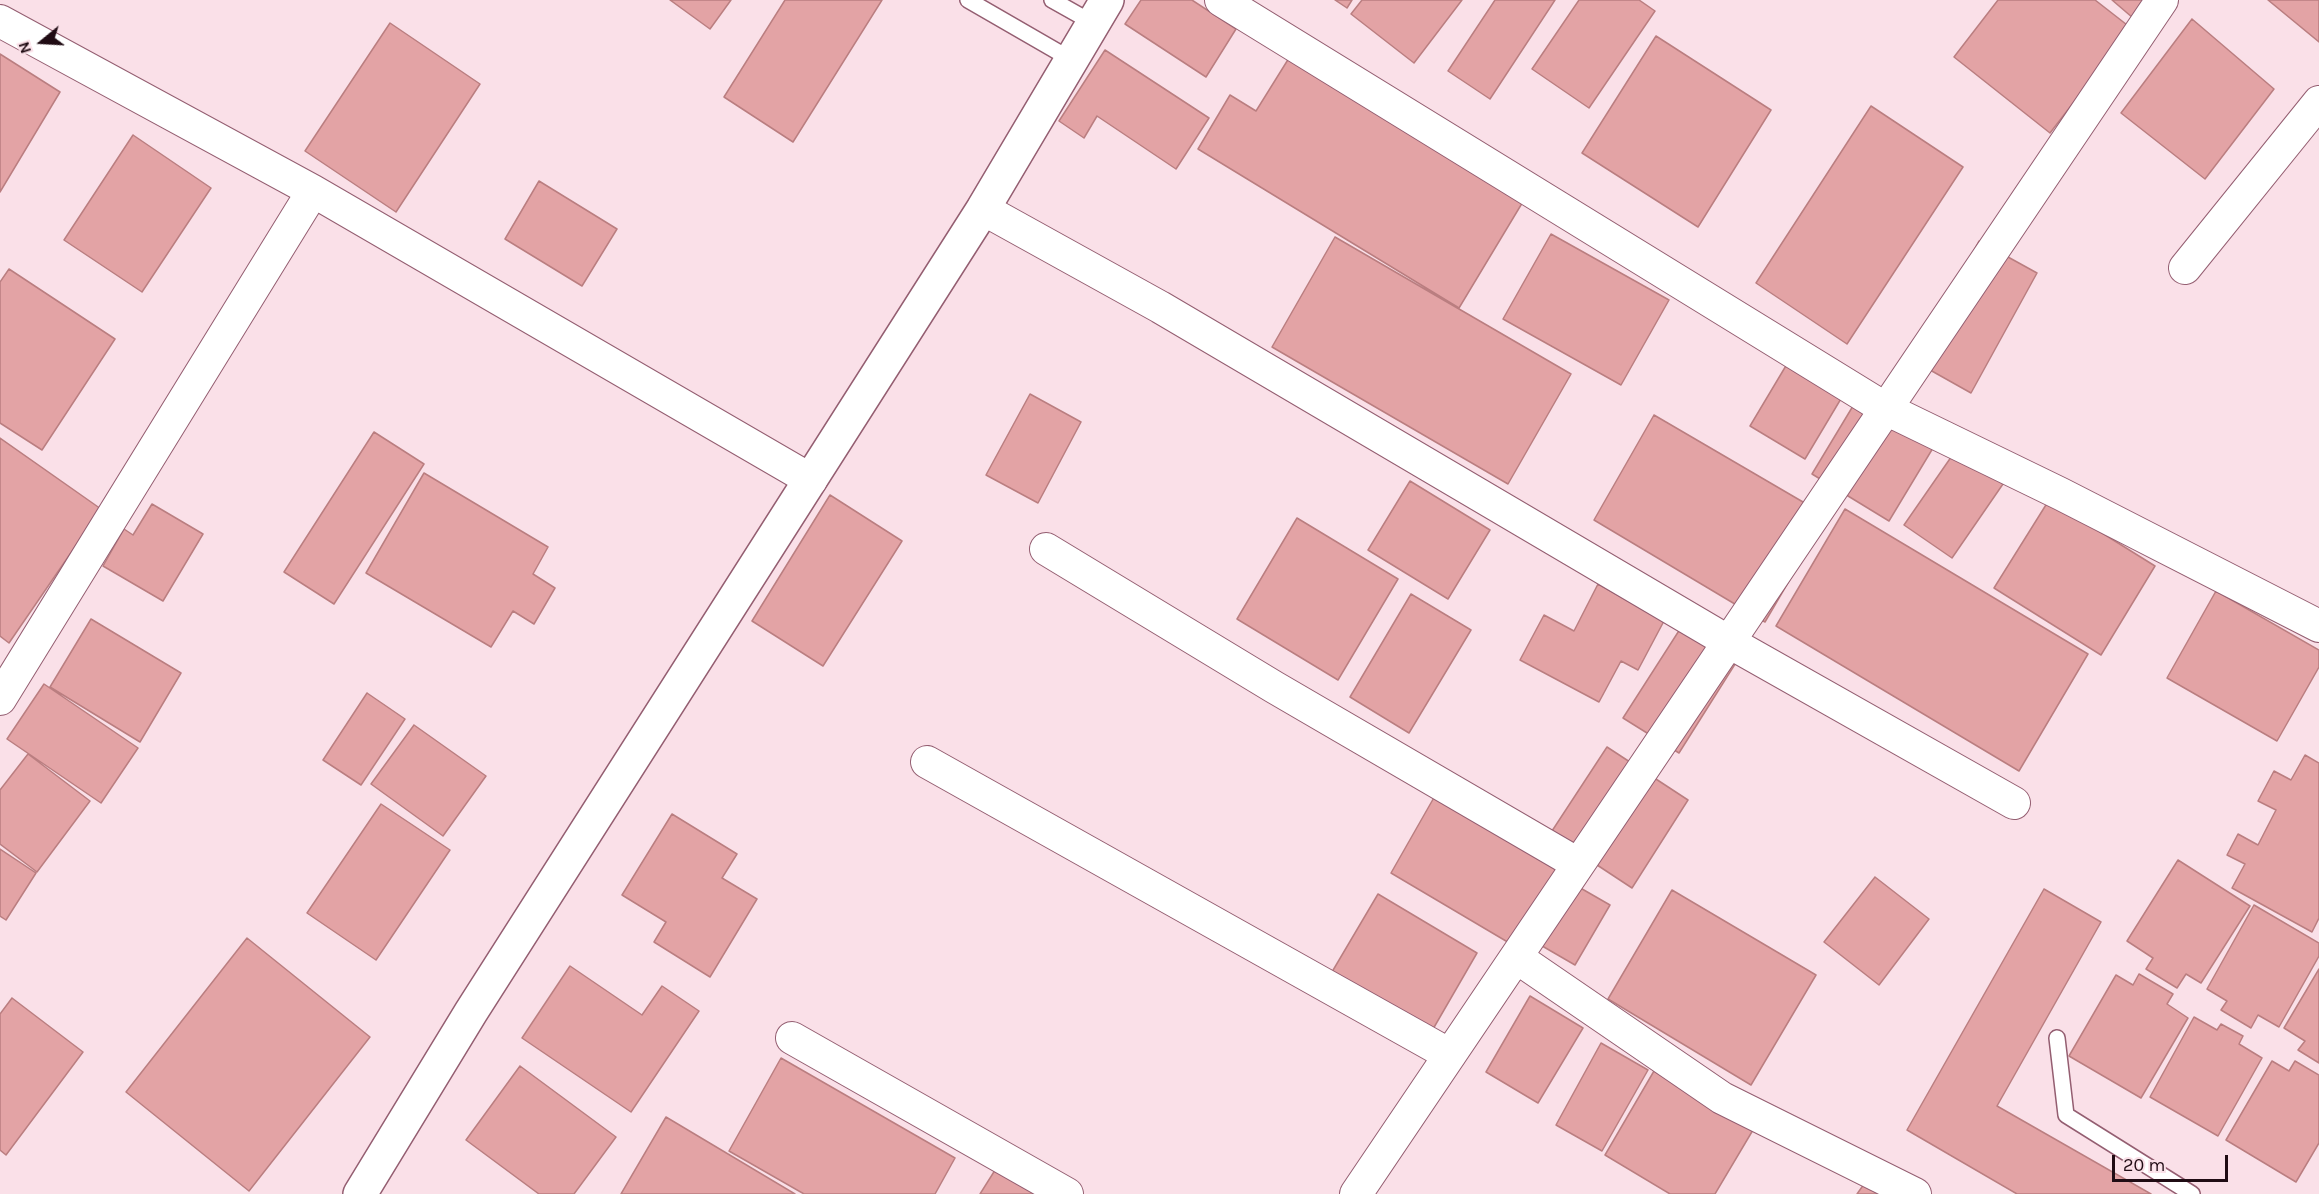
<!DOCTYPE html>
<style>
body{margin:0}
#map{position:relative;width:2319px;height:1194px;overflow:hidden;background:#fae0e8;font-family:Karla,sans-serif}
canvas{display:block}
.north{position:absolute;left:12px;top:12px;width:60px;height:60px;-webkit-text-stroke:4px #fae0e8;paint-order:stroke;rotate:252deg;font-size:16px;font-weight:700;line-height:24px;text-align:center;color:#200c14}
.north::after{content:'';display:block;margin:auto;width:21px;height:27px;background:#200c14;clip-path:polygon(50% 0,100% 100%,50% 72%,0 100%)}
.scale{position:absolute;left:2112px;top:1155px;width:116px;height:27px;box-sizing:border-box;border:3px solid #200c14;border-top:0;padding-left:8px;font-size:18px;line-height:21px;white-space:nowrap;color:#200c14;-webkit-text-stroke:4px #fae0e8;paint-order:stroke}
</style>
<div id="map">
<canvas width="2319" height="1194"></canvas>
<div class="north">N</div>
<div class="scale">20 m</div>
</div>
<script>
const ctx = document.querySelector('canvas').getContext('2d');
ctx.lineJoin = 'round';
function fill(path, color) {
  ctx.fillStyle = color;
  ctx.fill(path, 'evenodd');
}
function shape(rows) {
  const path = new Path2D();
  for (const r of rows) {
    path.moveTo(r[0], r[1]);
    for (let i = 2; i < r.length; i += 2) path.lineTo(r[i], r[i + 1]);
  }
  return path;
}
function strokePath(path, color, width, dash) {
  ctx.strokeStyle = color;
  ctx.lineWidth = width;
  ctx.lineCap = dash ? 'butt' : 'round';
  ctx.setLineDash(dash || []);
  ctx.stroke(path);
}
const building = shape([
 [670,0,731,0,710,29,670,0],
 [785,0,882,0,793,142,724,97,785,0],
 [1141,0,1192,0,1236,29,1206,77,1125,24,1141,0],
 [1335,0,1352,0,1347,8,1335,0],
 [1362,0,1462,0,1414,63,1351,14,1362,0],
 [1495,0,1555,0,1490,99,1448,71,1495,0],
 [1579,0,1639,0,1655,11,1589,108,1532,69,1579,0],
 [1998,0,2095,0,2131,28,2050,133,1954,57,1998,0],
 [2112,0,2160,0,2140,24,2112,0],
 [2268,0,2319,0,2319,42,2268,0],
 [2192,19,2274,89,2205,179,2121,113,2192,19],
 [390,23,480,84,396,212,305,151,390,23],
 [1656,36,1771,110,1698,227,1582,153,1656,36],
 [1105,50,1209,118,1176,169,1097,116,1084,138,1059,121,1105,50],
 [0,54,60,92,0,192,0,54],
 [1289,58,1524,200,1459,308,1198,149,1230,95,1256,111,1289,58],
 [1871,106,1963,167,1847,344,1756,283,1871,106],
 [133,135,211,188,142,292,64,240,133,135],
 [539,181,617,229,582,286,505,239,539,181],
 [1551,234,1669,300,1621,385,1503,319,1551,234],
 [1335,237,1571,374,1508,484,1272,347,1335,237],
 [1979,241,2037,273,1971,393,1914,361,1979,241],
 [9,269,115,339,42,450,0,423,0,282,9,269],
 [1790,359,1845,392,1805,459,1750,426,1790,359],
 [1030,394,1081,422,1038,503,986,475,1030,394],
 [1859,396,1936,443,1889,521,1812,474,1859,396],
 [1654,415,1827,516,1765,622,1594,520,1654,415],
 [374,432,424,464,334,604,284,572,374,432],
 [0,438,101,509,9,643,0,636,0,438],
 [1956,450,2003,484,1952,558,1904,525,1956,450],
 [424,473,548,547,533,574,555,588,534,624,513,611,491,647,366,573,424,473],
 [1410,481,1490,530,1448,599,1368,550,1410,481],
 [830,495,902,541,823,666,752,621,830,495],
 [2049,500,2155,566,2101,655,1994,588,2049,500],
 [152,504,203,534,163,601,103,566,124,529,133,535,152,504],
 [1845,509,2088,654,2019,771,1776,626,1845,509],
 [1297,518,1398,579,1338,680,1237,619,1297,518],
 [1598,584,1664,621,1638,670,1621,661,1599,702,1520,660,1544,615,1574,631,1598,584],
 [2216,591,2319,650,2319,667,2277,741,2167,678,2216,591],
 [1411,594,1471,630,1409,733,1350,697,1411,594],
 [91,619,181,673,140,742,50,687,91,619],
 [1682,626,1737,661,1679,753,1623,718,1682,626],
 [44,684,138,748,101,803,7,739,44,684],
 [367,693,405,719,361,785,323,760,367,693],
 [414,725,486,776,443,836,371,784,414,725],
 [1607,747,1688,800,1632,888,1550,834,1607,747],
 [28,754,90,801,37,872,0,844,0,790,28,754],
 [2305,755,2319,763,2319,918,2312,932,2232,888,2245,864,2227,855,2238,834,2258,845,2276,810,2258,801,2274,771,2291,780,2305,755],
 [1440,787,1571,864,1563,878,1610,905,1575,965,1518,932,1511,944,1391,873,1440,787],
 [381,804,450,850,376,960,307,913,381,804],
 [672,814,737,854,722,878,757,899,710,977,654,942,666,922,622,895,672,814],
 [0,849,36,873,6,920,0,916,0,849],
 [2178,860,2250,906,2201,983,2186,974,2177,988,2146,969,2153,958,2127,941,2178,860],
 [1875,877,1929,919,1879,985,1824,942,1875,877],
 [2044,889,2101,922,1997,1106,2151,1194,2017,1194,1907,1130,2044,889],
 [1672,890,1816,975,1751,1085,1608,999,1672,890],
 [1378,894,1477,953,1429,1036,1329,977,1378,894],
 [2254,905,2319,943,2319,956,2279,1027,2258,1015,2251,1028,2221,1010,2227,1001,2207,989,2254,905],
 [247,938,370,1037,249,1191,126,1092,247,938],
 [570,966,642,1015,662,986,699,1011,631,1112,522,1038,570,966],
 [2319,969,2319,1063,2298,1050,2305,1041,2284,1028,2319,969],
 [2139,974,2173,994,2167,1004,2188,1018,2141,1098,2069,1056,2116,975,2133,985,2139,974],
 [1530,996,1583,1028,1538,1103,1486,1072,1530,996],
 [12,998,83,1052,6,1155,0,1150,0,1014,12,998],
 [2194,1017,2217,1030,2221,1024,2243,1036,2239,1044,2262,1058,2218,1136,2150,1097,2194,1017],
 [1601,1043,1648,1070,1602,1151,1556,1125,1601,1043],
 [781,1058,955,1158,935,1194,804,1194,729,1151,781,1058],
 [2272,1061,2289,1071,2295,1061,2319,1075,2319,1143,2296,1182,2226,1140,2272,1061],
 [520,1066,616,1137,574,1194,539,1194,466,1140,520,1066],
 [1654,1071,1753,1130,1715,1194,1670,1194,1605,1155,1654,1071],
 [666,1117,795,1194,621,1194,666,1117],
 [997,1167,1038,1194,980,1194,997,1167],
 [1869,1177,1891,1194,1857,1194,1869,1177]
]);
const lane = shape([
 [968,0,1072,60],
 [1052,0,1093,23],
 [2057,1038,2066,1115,2192,1194]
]);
const street = shape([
 [1221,0,1886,409,2061,494,2319,626],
 [0,21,313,191,811,480],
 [983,209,1160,307,1729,642,2014,803],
 [2185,268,2319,102],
 [1046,549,1274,687,1578,864],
 [0,699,313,191],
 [927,762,1450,1055],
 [1516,957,1722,1098,1915,1194],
 [792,1038,1067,1194],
 [1356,1194,2162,0]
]);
const secondary = shape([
 [360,1194,471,1012,983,209,1107,0]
]);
fill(building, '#e3a3a5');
strokePath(building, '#ba7e80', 1.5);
strokePath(lane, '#945e71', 18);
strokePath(street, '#945e71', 34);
strokePath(secondary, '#945e71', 36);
strokePath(lane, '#fff', 15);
strokePath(street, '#fff', 32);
strokePath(secondary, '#fff', 33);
</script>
